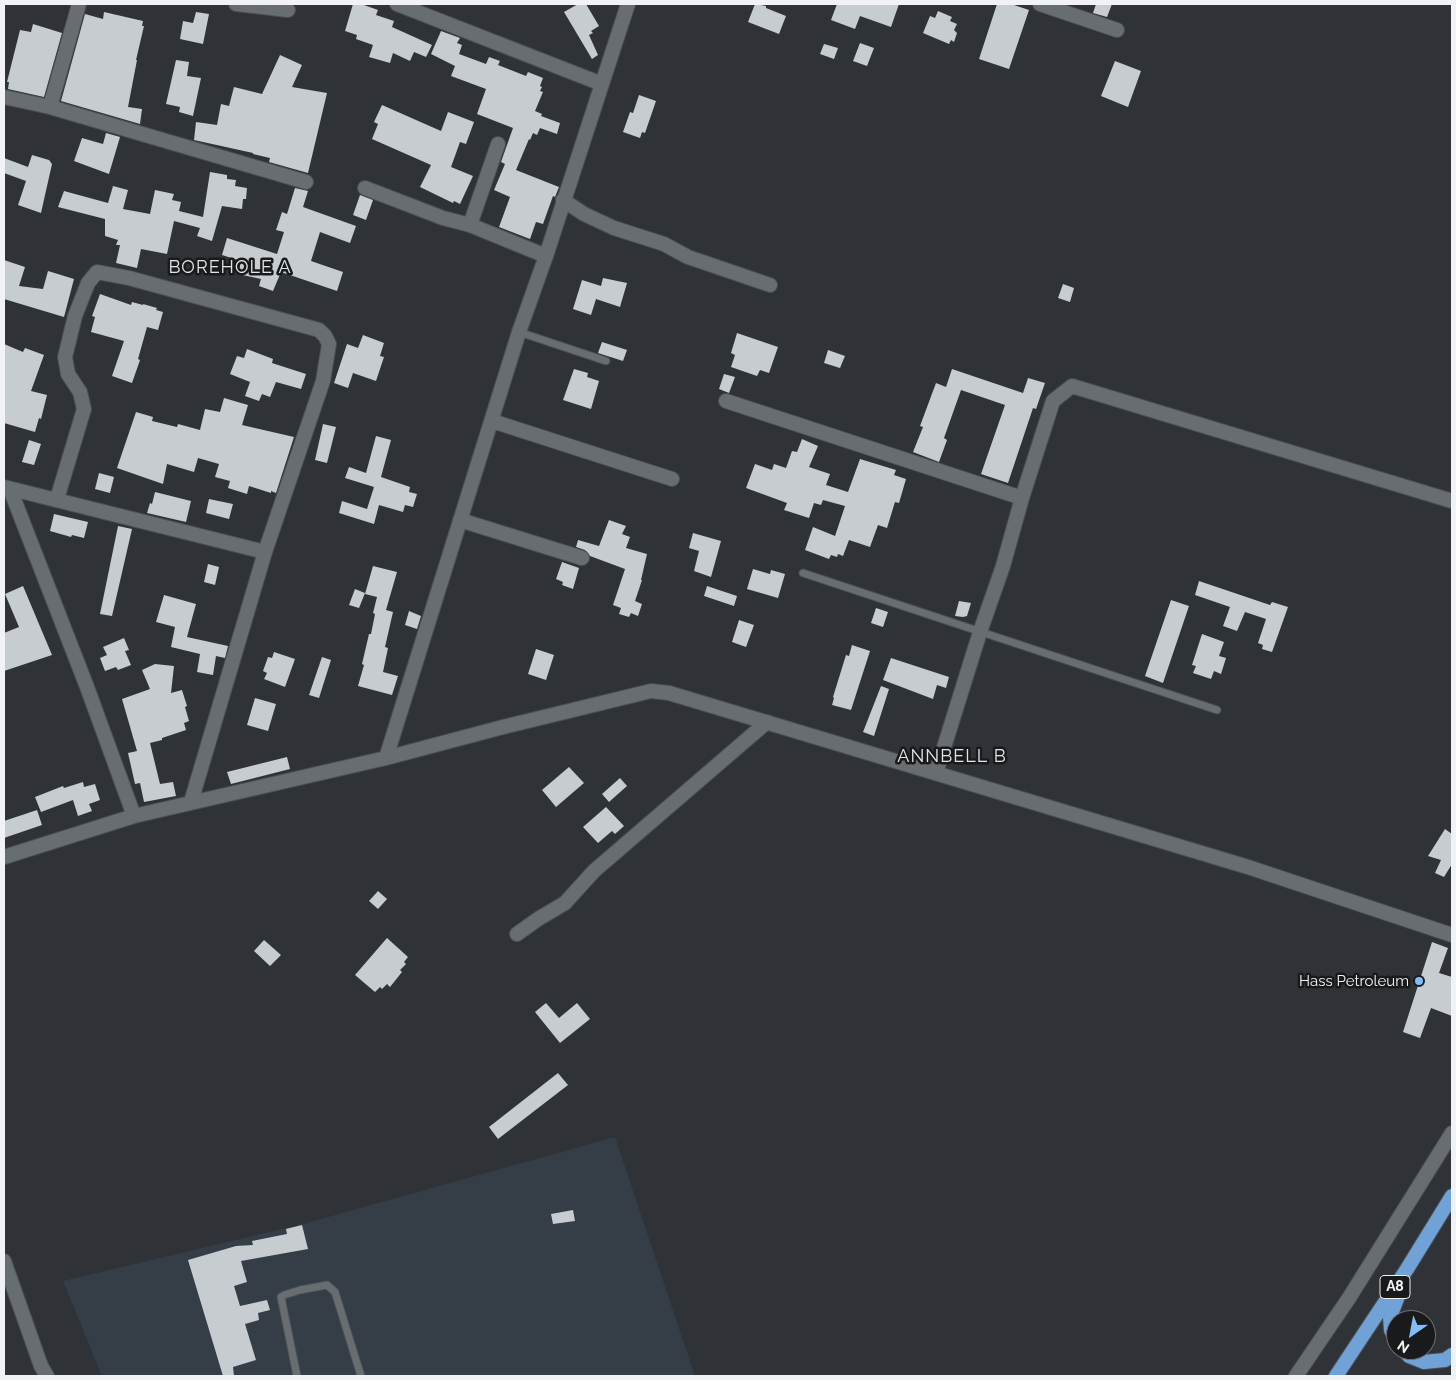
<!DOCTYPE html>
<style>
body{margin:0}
#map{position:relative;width:1456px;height:1380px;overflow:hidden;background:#2f3337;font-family:Raleway,sans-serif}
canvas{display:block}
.frame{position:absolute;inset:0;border:5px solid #f0f2f5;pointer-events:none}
.north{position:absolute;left:1386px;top:1310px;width:50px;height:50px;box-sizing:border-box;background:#191a1c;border:1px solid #6f7073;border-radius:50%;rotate:213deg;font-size:14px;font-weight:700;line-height:20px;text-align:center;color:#f0f2f5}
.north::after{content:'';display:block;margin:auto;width:18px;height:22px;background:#82bcfa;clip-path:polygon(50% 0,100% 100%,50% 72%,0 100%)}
</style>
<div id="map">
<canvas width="1456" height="1380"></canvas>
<div class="frame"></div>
<div class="north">N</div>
</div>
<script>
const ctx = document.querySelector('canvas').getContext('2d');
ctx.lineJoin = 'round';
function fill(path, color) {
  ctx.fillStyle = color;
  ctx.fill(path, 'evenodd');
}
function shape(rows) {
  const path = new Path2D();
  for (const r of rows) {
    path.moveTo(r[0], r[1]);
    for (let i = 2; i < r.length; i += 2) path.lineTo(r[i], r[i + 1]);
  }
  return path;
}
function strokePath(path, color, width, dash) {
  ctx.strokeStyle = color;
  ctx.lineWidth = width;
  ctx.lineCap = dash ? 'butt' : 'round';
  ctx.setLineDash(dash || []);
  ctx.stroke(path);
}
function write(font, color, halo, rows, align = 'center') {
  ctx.font = font + ' Raleway,sans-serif';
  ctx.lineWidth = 5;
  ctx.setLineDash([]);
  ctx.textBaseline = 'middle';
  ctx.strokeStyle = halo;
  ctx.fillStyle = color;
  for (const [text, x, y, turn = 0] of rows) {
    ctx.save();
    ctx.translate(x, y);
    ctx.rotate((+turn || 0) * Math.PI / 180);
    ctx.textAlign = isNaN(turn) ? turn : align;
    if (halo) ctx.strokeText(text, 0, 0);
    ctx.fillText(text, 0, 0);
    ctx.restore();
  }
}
const built = shape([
 [615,1137,695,1376,102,1376,63,1281,303,1224]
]);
const building = shape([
 [353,4,361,4,378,10,376,15,394,21,392,27,432,45,426,57,414,52,410,61,393,53,390,63,369,57,373,45,356,39,357,35,345,31],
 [578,4,586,4,599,26,591,31,593,33,589,35,598,55,592,59,564,12],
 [755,4,766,6,766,8,786,16,779,34,748,22],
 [837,4,899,4,891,27,860,16,855,29,831,20],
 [997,4,1011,4,1029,10,1009,69,979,59],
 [1096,4,1112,4,1107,17,1093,13],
 [938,11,952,17,950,21,957,24,954,30,957,33,954,42,951,40,949,44,923,33,930,16,935,18],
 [104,12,143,21,142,26,144,26,136,60,137,60,128,107,142,109,140,124,61,101,85,14,103,19],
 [196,12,209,14,203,44,180,39,183,21,193,23],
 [33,24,62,33,44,97,8,89,9,82,7,82,20,30,31,32],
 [441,31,460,38,457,43,462,45,459,54,486,64,489,57,500,61,498,65,526,76,528,72,543,78,540,86,542,87,540,91,543,92,535,111,542,114,541,116,560,123,557,134,540,128,537,135,533,133,530,140,529,139,516,170,559,187,555,197,553,196,543,224,536,222,530,239,499,227,510,197,494,190,505,164,501,162,513,128,477,114,486,89,451,76,455,66,431,54],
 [860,43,874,48,867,66,853,61],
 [824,44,838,48,834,59,820,54],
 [280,55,302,65,292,87,327,93,308,173,269,162,270,158,253,154,253,153,194,140,196,122,217,125,221,104,229,106,234,87,262,94],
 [176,60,189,62,187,76,201,78,193,116,179,112,180,107,166,104],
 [1115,61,1141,71,1128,107,1101,96],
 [639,95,656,101,645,133,642,132,640,138,623,132,630,112,633,113],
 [382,105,441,131,448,112,474,122,466,144,460,142,451,167,473,176,460,204,454,201,453,203,420,187,431,165,372,139,378,124,374,122],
 [106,133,120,137,109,174,74,161,82,138,103,144],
 [32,155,49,160,52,164,41,213,18,205,26,181,4,173,4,158,28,167],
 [210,172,227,175,227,179,236,180,235,186,247,188,246,199,243,199,242,209,222,206,212,241,197,236,200,228,174,221,167,254,141,249,137,268,116,263,120,245,116,245,118,240,105,236,105,219,58,207,64,191,108,203,113,186,128,190,123,209,150,214,155,190,174,194,172,200,181,202,179,211,203,217],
 [295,188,308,191,303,207,356,226,350,243,320,232,311,261,343,272,337,291,281,272,273,291,259,286,261,279,238,274,241,261,222,255,227,238,277,254,284,232,276,230,282,212,287,214],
 [360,195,373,200,366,220,353,215],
 [4,260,25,267,19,286,43,289,48,271,74,279,64,317,4,299],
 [603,278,627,283,620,307,596,299,591,315,573,309,582,280,601,286],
 [1063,284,1074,288,1070,302,1058,298],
 [100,294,131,305,132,302,143,305,143,304,157,308,156,310,163,312,158,330,147,327,138,359,140,360,132,383,112,376,124,341,91,332,95,317,92,316],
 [737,333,778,347,769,373,760,370,757,376,731,367,735,355,731,353],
 [363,335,384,343,380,356,384,357,376,381,353,373,348,388,334,383,347,344,358,348],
 [602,342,627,350,623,361,598,353],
 [4,344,23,352,25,348,44,355,31,391,47,395,41,419,39,418,35,432,4,423],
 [247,349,273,359,272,363,306,374,301,389,276,382,270,397,262,394,259,401,245,396,250,382,230,374,237,356,244,358],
 [828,350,845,356,840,368,824,363],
 [574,369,588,373,587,377,599,381,591,409,563,400],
 [952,369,1023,393,1028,378,1045,383,1036,409,1033,408,1008,483,981,474,1005,405,961,390,944,438,947,440,939,462,913,452,923,427,920,426,936,383,946,387],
 [724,374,735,377,729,393,719,389],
 [224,398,248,405,242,425,294,437,276,493,271,491,271,493,249,486,247,494,228,488,230,481,215,477,219,464,198,458,194,472,167,464,163,484,117,468,136,412,153,417,152,421,177,427,178,424,200,430,205,409,220,412],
 [323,424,336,427,327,463,315,460],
 [376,436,391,440,381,477,410,487,409,492,417,494,413,507,405,505,403,512,379,505,374,524,339,513,342,501,367,509,374,487,345,478,349,467,366,473],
 [802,439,818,446,809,467,830,474,826,485,848,492,860,459,896,470,894,475,906,479,899,503,895,502,887,528,878,525,870,547,849,540,843,556,838,554,837,557,831,555,829,559,805,550,813,527,835,536,845,506,823,500,821,505,814,503,809,518,784,510,787,503,746,488,755,464,772,470,774,464,786,468,792,451,797,452],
 [29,440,41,444,34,465,22,462],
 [99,473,114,477,110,493,95,489],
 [155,492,191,501,186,522,147,513,150,503,152,504],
 [209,499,233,504,229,519,206,513],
 [54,514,88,522,84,538,72,535,71,537,50,531],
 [609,520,626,526,622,534,630,537,626,548,647,554,641,580,642,580,635,601,642,604,638,616,631,613,629,617,619,614,621,608,613,605,625,569,590,556,585,550,576,547,578,540,599,546],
 [118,526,132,529,112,616,100,614],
 [693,533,721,541,711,577,694,571,699,551,689,548],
 [562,562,579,568,573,589,562,585,563,582,556,579],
 [208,564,219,567,215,585,204,582],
 [373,566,397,572,386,610,393,612,385,647,388,648,383,672,398,676,392,695,358,686,364,665,362,664,369,634,371,634,375,614,373,613,377,597,365,594],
 [753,569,770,574,771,570,785,574,778,598,747,589],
 [1199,581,1270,605,1272,602,1288,607,1272,652,1262,649,1263,645,1258,643,1266,619,1245,612,1237,631,1223,626,1230,607,1195,595],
 [23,586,52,655,4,671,4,633,19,627,5,594],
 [707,586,737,596,734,606,704,596],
 [355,589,365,593,359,608,349,605],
 [164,595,196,604,187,637,228,646,225,658,216,656,213,675,197,672,200,654,171,647,175,627,156,622],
 [1171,600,1189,606,1163,683,1145,676],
 [959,601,971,603,967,616,963,617,955,616],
 [876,608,888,612,883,627,871,623],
 [409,611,421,616,417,629,405,625],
 [739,620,754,625,746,647,732,642],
 [1202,634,1224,642,1219,656,1226,658,1221,674,1214,671,1211,679,1193,673,1196,666,1192,665],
 [124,638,129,650,125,651,131,665,118,670,116,667,105,671,100,658,107,655,103,647],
 [852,645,870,651,851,710,832,705,834,698,833,697,846,655,849,656],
 [536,649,554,655,546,680,528,674],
 [274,652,295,659,285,687,264,679,267,673,263,671,268,657,272,658],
 [322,657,331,660,319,698,309,695],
 [891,658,949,677,946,688,937,685,933,699,883,680],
 [155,664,174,666,171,693,182,690,187,706,185,707,189,721,184,723,186,730,162,738,162,740,150,743,160,784,173,782,176,796,144,802,140,783,135,784,128,753,137,751,122,699,150,689,142,670],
 [881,686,889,689,874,736,863,732],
 [255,698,276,704,268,731,247,725],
 [287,757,290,769,231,784,227,772],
 [569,767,584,783,556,807,542,790],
 [620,778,627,786,609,802,602,794],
 [83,782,84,787,95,784,100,800,89,804,92,811,78,816,73,800,41,812,35,797,63,786,64,788],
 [606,807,624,826,615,834,612,831,598,843,583,827],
 [37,810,42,825,4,838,4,821],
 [1445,829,1452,834,1452,864,1444,877,1435,873,1441,860,1428,856],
 [378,891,387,899,378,909,369,901],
 [387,938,408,957,404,962,406,964,400,970,402,972,390,987,387,984,382,989,380,987,375,992,355,975],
 [264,940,281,955,270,966,254,951],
 [1432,942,1448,948,1439,973,1452,977,1452,1016,1431,1008,1420,1038,1403,1032],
 [546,1003,559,1018,577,1003,590,1019,560,1043,535,1012],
 [558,1073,568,1085,498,1139,489,1127],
 [573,1210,575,1221,553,1224,551,1214],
 [302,1225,308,1249,241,1261,247,1282,234,1286,240,1306,267,1300,270,1310,258,1313,259,1320,245,1324,256,1360,233,1367,234,1376,223,1376,188,1260,236,1246,253,1245,252,1241,287,1234,286,1229]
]);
const service = shape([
 [519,332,606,361],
 [803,573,1217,710],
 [297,1376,281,1297,284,1295,300,1290,327,1285,335,1292,361,1376]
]);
const minor = shape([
 [236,4,288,10],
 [397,4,602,84],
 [1040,4,1117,30],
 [4,97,50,107,306,182],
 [50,107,79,4],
 [365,188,443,218,470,225,546,256],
 [563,200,584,214,614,228,664,244,688,257,770,285],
 [470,225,498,144],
 [726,401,1022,498],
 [492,421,672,479],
 [4,487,265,552],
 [10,489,87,687,134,816],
 [57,499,84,409,80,392,68,374,65,357,75,316,88,283,97,272,129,278,319,330,325,336,329,344,323,381,265,552,191,802],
 [460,520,582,558],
 [386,758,519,332,546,256,628,4],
 [936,773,980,632,1003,566,1022,498,1053,401,1072,386,1452,501],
 [4,857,134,816,386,758,503,727,651,691,669,693,1248,867,1452,935],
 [517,934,538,919,565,903,594,871,767,722],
 [4,1261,41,1366,47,1376],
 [1296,1376,1349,1298,1452,1133]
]);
const trunk = shape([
 [1396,1339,1391,1330,1390,1317,1400,1291],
 [1404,1350,1409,1356,1424,1362,1445,1360,1452,1355],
 [1336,1376,1407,1269,1452,1196]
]);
const markers = [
 [1419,981,5,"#82bcfa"]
];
const shields = [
 [1395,1287,30]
];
const shieldNames = [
 ["A8",1395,1287]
];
const poiNames = [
 ["Hass Petroleum",1409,981]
];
const quarterNames = [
 ["BOREHOLE A",230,268],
 ["ANNBELL B",952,757]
];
fill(built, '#353d46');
fill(building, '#c7ccd1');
strokePath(service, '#4b4e52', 9);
strokePath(minor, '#4b4e52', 16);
strokePath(trunk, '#4b4e52', 16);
strokePath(service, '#686d71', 7);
strokePath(minor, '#686d71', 14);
strokePath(trunk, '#70a2d8', 14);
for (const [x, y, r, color] of markers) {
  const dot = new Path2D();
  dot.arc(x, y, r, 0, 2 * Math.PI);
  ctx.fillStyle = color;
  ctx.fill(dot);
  strokePath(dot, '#191a1c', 2);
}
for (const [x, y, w] of shields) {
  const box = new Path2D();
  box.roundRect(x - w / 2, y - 11.5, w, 23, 4);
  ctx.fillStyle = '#191a1c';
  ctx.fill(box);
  strokePath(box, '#f0f2f5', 1);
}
write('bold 14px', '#f0f2f5', null, shieldNames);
write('15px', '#f0f2f5', '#191a1c', poiNames, 'right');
ctx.letterSpacing = '1px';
write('18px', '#dfe4e9', '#191a1c', quarterNames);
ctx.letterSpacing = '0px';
</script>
